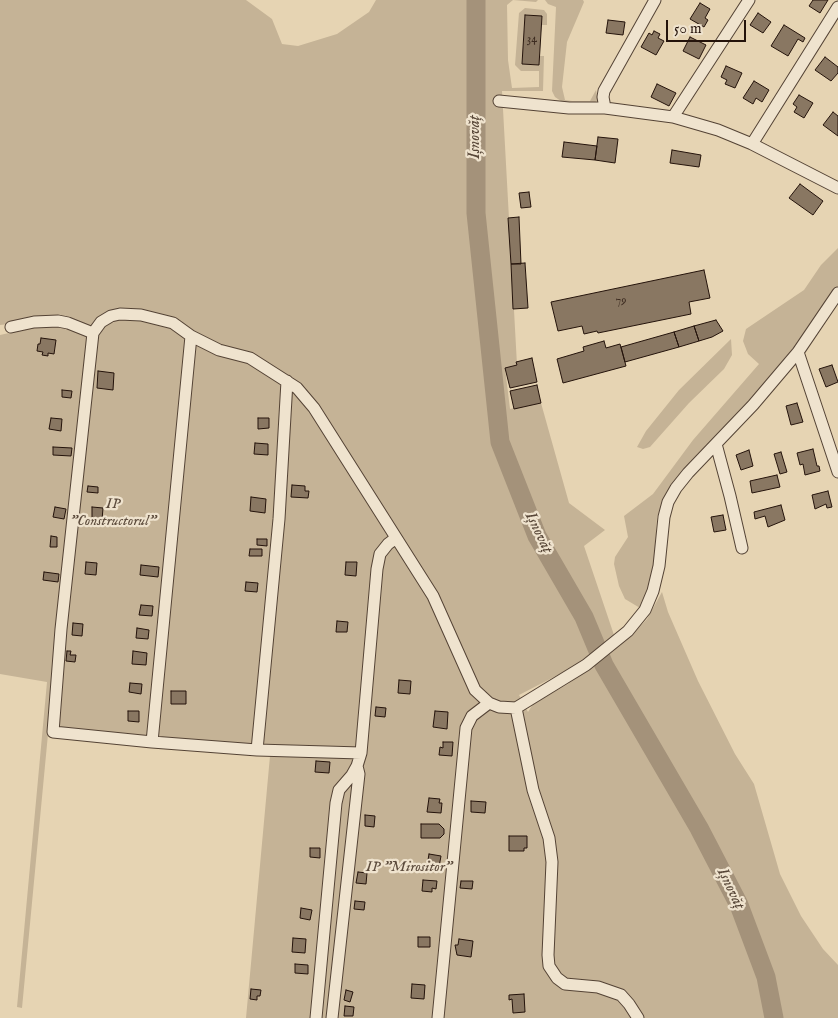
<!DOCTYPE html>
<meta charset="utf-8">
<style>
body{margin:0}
#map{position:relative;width:838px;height:1018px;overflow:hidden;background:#e6d4b3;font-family:"IM FELL English",serif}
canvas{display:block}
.scale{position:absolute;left:666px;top:20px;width:80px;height:22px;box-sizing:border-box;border:2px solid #24130b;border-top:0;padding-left:6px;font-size:15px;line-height:18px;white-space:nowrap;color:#24130b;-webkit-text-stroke:4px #efe3ce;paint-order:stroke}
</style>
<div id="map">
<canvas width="838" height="1018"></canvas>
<div class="scale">50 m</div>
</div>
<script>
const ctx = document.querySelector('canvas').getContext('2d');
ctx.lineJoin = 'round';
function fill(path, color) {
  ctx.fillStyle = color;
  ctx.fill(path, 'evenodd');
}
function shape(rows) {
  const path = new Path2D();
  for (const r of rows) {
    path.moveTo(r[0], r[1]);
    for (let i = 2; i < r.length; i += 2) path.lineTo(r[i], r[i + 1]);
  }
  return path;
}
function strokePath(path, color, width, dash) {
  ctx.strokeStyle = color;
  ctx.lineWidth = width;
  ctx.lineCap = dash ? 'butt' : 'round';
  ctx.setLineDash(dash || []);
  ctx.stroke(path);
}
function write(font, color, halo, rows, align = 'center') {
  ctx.font = font + ' "IM FELL English",serif';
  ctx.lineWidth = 4.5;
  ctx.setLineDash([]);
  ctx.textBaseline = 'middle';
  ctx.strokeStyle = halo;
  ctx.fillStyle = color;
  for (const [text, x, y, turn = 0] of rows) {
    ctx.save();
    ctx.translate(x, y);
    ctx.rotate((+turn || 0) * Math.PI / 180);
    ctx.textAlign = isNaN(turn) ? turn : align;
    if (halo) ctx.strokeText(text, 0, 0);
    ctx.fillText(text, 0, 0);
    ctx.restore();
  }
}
const green = shape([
 [0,0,246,0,272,19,282,44,298,46,337,34,369,12,376,0,538,0,536,2,513,0,507,5,508,60,512,88,539,87,539,71,521,71,515,65,519,13,525,8,544,10,547,14,547,25,541,25,542,16,525,15,522,64,539,65,540,56,544,56,543,91,502,91,517,365,505,368,510,409,541,403,569,503,605,530,584,546,615,638,581,663,519,695,528,712,533,704,568,684,633,634,647,619,662,592,668,612,698,681,735,754,754,784,780,874,801,916,823,949,838,965,838,1018,246,1018,270,756,48,734,22,1008,17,1007,47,682,0,674,0,335,9,333,9,324,0,325],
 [545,0,583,0,584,2,567,42,562,87,565,100,572,101,590,101,596,90,598,100,594,103,564,103,555,97,552,91,556,7,548,4],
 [838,248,838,286,807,332,776,373,664,499,657,517,655,552,649,591,640,608,625,599,619,586,614,564,615,557,628,537,624,516,653,494,693,440,759,364,748,354,743,341,746,329,804,290,821,265],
 [731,339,732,355,724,369,689,403,650,447,643,449,637,447,646,431,679,390]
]);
const river = shape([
 [476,0,476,213,500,442,537,536,584,617,604,665,699,828,739,905,766,977,774,1018]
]);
const building = shape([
 [813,0,828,0,820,13,809,6,813,0],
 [700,3,710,9,705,18,708,20,704,27,690,19,700,3],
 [758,13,771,22,763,33,750,25,758,13],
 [525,15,542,16,539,65,522,64,525,15],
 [608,20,625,22,623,35,606,33,608,20],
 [784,25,805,38,803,42,798,39,788,56,771,46,784,25],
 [654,31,660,34,658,38,664,41,656,55,641,47,649,33,652,35,654,31],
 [690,37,706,45,699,59,683,51,690,37],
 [825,57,838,67,838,73,831,81,815,70,825,57],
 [726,66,742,73,735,88,725,84,727,80,721,77,726,66],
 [754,81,769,90,762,102,756,98,753,104,743,98,754,81],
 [657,84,676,93,669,106,651,97,657,84],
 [799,95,813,103,804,118,794,112,797,107,793,104,799,95],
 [833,112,838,116,838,136,823,125,833,112],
 [598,137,618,139,615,163,595,160,598,137],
 [564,142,597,146,595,160,562,157,564,142],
 [672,150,701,155,699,167,670,163,672,150],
 [800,184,823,201,813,215,789,198,800,184],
 [529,192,531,207,521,208,519,193,529,192],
 [519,217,521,264,511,264,508,218,519,217],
 [525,263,528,308,513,309,511,264,525,263],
 [704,270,710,298,689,302,691,314,598,333,597,331,584,334,582,326,558,331,551,302,704,270],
 [716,320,723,331,712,337,699,341,694,326,716,320],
 [694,326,699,341,679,347,674,332,694,326],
 [674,332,679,347,625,362,621,347,674,332],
 [41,338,56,340,54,354,48,353,48,356,42,355,43,352,37,351,38,344,40,344,41,338],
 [604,341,606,348,620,344,626,366,563,383,557,359,584,351,583,347,604,341],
 [532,358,537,382,510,388,505,368,517,365,516,362,532,358],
 [832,365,838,382,826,387,819,369,832,365],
 [98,371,114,373,113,390,97,388,98,371],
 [537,385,541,403,514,409,510,391,537,385],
 [62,390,72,391,71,398,62,397,62,390],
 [797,403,803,422,791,425,786,406,797,403],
 [51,418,62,419,61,431,49,429,51,418],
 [258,418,269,418,269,428,258,429,258,418],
 [255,443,268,444,268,455,254,454,255,443],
 [53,447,72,448,71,456,53,455,53,447],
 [813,449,817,466,819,466,820,471,805,475,803,464,800,465,797,453,813,449],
 [749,450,753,466,741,470,736,455,749,450],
 [781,452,787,472,780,474,774,454,781,452],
 [777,475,780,487,752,493,750,481,777,475],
 [292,485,305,486,305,491,309,491,308,498,291,497,292,485],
 [88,486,98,487,98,493,87,492,88,486],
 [828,491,832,507,827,508,826,504,815,509,812,495,828,491],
 [251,497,266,499,265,513,250,511,251,497],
 [781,505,785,520,768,527,765,516,755,519,754,512,781,505],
 [55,507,66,509,64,519,53,517,55,507],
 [92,507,103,508,102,520,92,519,92,507],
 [723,515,726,530,714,532,711,517,723,515],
 [51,536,57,537,57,547,50,547,51,536],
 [257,539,267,539,267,546,257,545,257,539],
 [250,549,262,549,262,556,249,556,250,549],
 [86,562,97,563,96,575,85,574,86,562],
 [346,562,357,562,356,576,345,575,346,562],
 [141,565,159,567,158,577,140,575,141,565],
 [44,572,59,574,58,582,43,580,44,572],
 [246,582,258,583,257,592,245,591,246,582],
 [141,605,153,606,152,616,139,615,141,605],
 [337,621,348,622,347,632,336,632,337,621],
 [73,623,83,624,82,636,72,635,73,623],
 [137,628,149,630,148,639,136,638,137,628],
 [67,651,71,651,70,655,76,655,75,662,66,661,67,651],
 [133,651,147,653,146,665,132,664,133,651],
 [399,680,411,681,410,694,398,693,399,680],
 [130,683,142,684,141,694,129,692,130,683],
 [171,691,186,691,186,704,171,704,171,691],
 [376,707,386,708,385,717,375,716,376,707],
 [128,711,139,711,139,722,128,721,128,711],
 [435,711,448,712,447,729,433,727,435,711],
 [443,742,453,742,452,756,439,755,440,747,443,748,443,742],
 [316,761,330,762,329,773,315,772,316,761],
 [429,798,440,799,439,803,442,803,441,813,427,812,429,798],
 [471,801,486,802,485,813,471,812,471,801],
 [365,815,375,816,374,827,365,826,365,815],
 [421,824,439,824,444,829,444,834,440,838,421,838,421,824],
 [509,836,527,836,527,848,524,848,524,851,509,851,509,836],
 [310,848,320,848,320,858,310,857,310,848],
 [429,854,441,856,439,867,427,866,429,854],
 [358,872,367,873,366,884,356,883,358,872],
 [423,880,437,881,436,889,432,888,432,892,422,891,423,880],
 [461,881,473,881,472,889,460,888,461,881],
 [355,901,365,902,364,910,354,909,355,901],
 [301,908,312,910,310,920,300,918,301,908],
 [418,937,430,937,430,947,418,947,418,937],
 [293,938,306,939,305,953,292,952,293,938],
 [459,939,473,941,471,957,457,955,455,945,458,945,459,939],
 [295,964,308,965,308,974,295,973,295,964],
 [412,984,425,985,424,999,411,998,412,984],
 [251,989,261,990,260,996,257,996,257,1000,250,999,251,989],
 [346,990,353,992,350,1002,344,1000,346,990],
 [524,994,525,1012,513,1013,512,999,509,1000,509,995,524,994],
 [345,1006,354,1007,353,1016,344,1016,345,1006]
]);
const minor = shape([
 [499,101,569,108,605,108,673,117,718,130,752,144,838,188],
 [605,108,603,97,604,91,655,0],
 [673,117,749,0],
 [752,144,838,7],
 [11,327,34,322,58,321,68,323,93,333],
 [798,352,838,472],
 [716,444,730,496,742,548],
 [516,708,533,790,549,838,552,862,548,955,549,966,557,978,565,984,598,987,621,995,629,1004,638,1018],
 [152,742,191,336],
 [257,750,279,519,287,381],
 [361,753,257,750,152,742,53,732,61,629,93,333,101,322,111,316,120,314,141,315,173,323,191,336,219,350,250,358,297,388,314,408,433,596,475,690,489,703,499,707,516,708,586,665,628,631,645,610,653,591,659,566,664,517,668,502,676,488,688,473,753,405,798,352,838,293],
 [316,1018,336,803,339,790,352,775,357,766,361,753,377,569,380,554,388,544,396,538],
 [332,1018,359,774,357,766],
 [438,1018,466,728,472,716,489,703]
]);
const numberNames = [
 ["34",532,40],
 ["79",621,302]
];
const parkNames = [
 ["IP",113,505],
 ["\"Constructorul\"",113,522],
 ["IP \"Mirositor\"",409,868]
];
const waterNames = [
 ["Ișnovăț",476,137,-90],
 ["Ișnovăț",538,533,64],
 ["Ișnovăț",730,889,64]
];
fill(green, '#c5b396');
strokePath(river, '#a4927a', 19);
fill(building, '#897762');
strokePath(building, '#24130b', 1);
strokePath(minor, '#544335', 13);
strokePath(minor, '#efe3ce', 11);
write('12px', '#3d2c21', null, numberNames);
write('italic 15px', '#5c4b3c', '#efe3ce', parkNames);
write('italic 16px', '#574637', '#efe3ce', waterNames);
</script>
